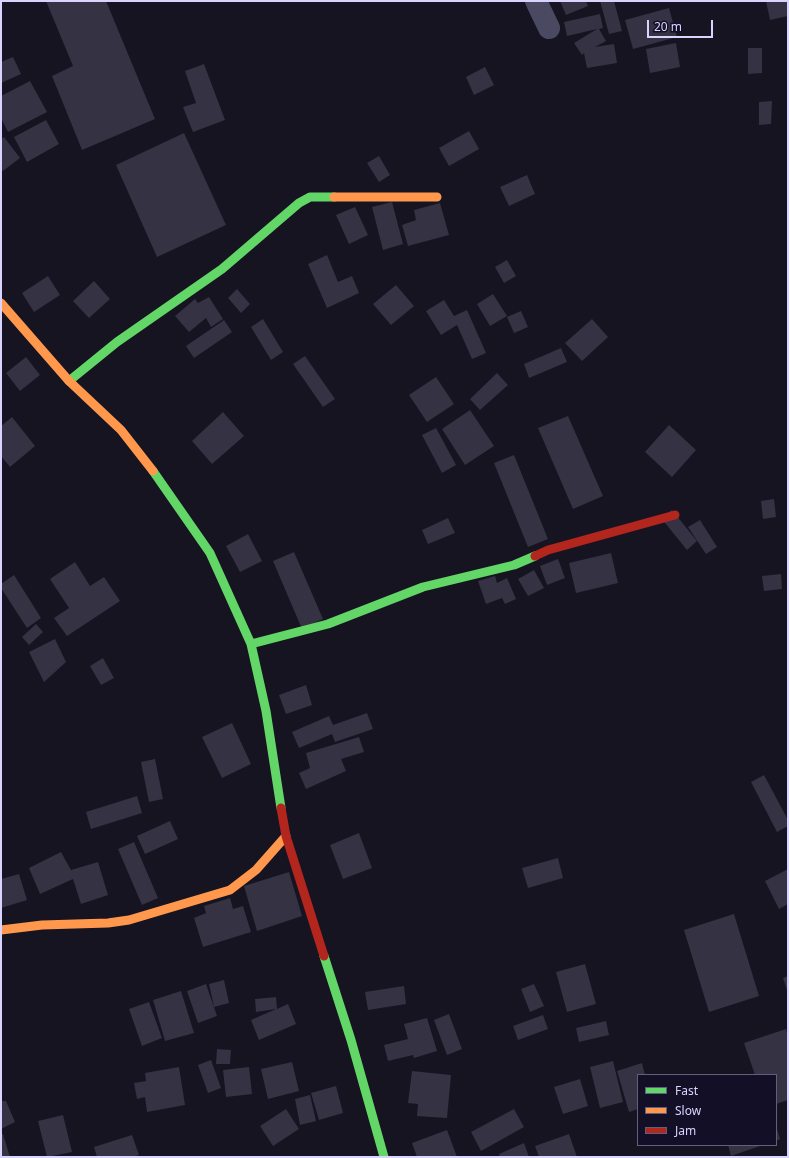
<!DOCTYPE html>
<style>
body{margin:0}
#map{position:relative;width:789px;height:1158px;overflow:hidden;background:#161421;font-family:"Noto Sans",sans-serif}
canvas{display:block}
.frame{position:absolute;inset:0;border:2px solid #d9d4ff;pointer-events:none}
.legend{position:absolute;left:637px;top:1074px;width:140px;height:72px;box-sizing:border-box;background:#130f26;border:1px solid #625e7d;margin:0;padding:5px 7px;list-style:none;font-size:12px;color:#d9d4ff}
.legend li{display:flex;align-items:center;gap:8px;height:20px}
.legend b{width:20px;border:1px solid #625e7d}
.scale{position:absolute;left:647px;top:20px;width:66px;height:18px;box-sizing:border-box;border:2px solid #d9d4ff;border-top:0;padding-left:5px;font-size:12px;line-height:14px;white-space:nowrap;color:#d9d4ff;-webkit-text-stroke:3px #130f26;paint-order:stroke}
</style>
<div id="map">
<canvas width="789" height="1158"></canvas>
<div class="frame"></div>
<ul class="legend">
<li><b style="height:5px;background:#63d668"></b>Fast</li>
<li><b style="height:5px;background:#ff974d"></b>Slow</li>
<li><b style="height:5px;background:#b3261e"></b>Jam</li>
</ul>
<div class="scale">20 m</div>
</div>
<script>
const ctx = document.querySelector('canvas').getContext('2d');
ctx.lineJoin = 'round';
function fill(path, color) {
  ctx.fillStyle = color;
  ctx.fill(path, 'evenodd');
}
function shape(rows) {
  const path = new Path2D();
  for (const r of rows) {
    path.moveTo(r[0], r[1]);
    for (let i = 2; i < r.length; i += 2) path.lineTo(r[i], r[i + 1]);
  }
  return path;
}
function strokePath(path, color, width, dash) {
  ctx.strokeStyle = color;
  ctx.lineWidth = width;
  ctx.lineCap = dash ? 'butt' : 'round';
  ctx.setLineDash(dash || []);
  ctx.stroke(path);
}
const building = shape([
 [46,1,106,1,155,119,82,150,52,76,73,66],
 [560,1,586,1,588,6,566,15],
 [600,1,614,1,622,31,609,34],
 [766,1,788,1,788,16,770,20],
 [669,8,677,37,633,49,625,20],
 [600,14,603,28,599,29,606,41,595,47,614,44,617,63,587,68,584,53,582,55,574,43,597,29,567,36,564,22],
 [676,43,680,67,650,73,646,49],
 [748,48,762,48,762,73,748,74],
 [13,57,21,74,1,83,1,62],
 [204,64,225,120,193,132,183,107,196,103,185,71],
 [485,67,494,85,474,95,466,77],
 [30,81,47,112,8,132,1,118,1,96],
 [772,101,771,124,759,125,759,102],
 [46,120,59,144,27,162,14,137],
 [469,131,479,149,449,166,439,148],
 [184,133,226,225,157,257,116,165],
 [4,137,20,158,3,171,1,168,1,139],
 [379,156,390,175,379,182,367,163],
 [527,175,535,194,509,206,500,187],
 [392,202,403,244,383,250,372,207],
 [440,203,449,235,408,246,402,225,416,220,414,210],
 [355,207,368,235,349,244,336,215],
 [327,255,338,282,352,276,359,293,327,308,308,264],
 [507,260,516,276,504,283,495,267],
 [48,276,60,295,34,312,22,293],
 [94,281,110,299,89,318,73,301],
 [396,285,414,306,391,325,373,304],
 [237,289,250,304,241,313,228,298],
 [493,294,507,316,490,326,477,304],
 [209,297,223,319,211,327,206,318,189,332,175,316,195,299,198,303],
 [444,300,454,316,467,310,486,353,472,359,457,325,441,335,426,311],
 [521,311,528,327,514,333,507,317],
 [263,319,283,352,271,360,251,327],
 [592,319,608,337,582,361,565,343],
 [224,320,232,332,194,358,186,346],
 [561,348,567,362,529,378,524,364],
 [305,356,335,399,323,407,293,364],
 [26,357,40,375,20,391,6,373],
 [497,373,508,385,480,410,470,399],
 [436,377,454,404,427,422,409,395],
 [470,410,494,446,465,465,442,429],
 [223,412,244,436,212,464,192,441],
 [568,416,603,496,573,509,538,428],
 [12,417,35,446,10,467,1,456,1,426],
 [669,425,696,450,672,477,645,452],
 [436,428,456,465,442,473,422,435],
 [514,455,548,539,528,547,494,463],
 [774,499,776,517,763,519,761,501],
 [672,510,697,541,687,550,661,518],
 [448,518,455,533,428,544,422,530],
 [700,520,717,547,706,554,688,527],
 [248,534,262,561,240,572,226,546],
 [294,552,323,619,302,629,273,561],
 [611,553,618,583,576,593,569,563],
 [558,559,565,578,547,585,540,566],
 [75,562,90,586,104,577,120,601,67,636,54,618,69,608,50,579],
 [534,570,544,588,528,596,518,579],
 [781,574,782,589,764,591,762,576],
 [14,575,41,618,27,628,1,588,1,584],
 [495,576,497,583,507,578,516,599,505,604,502,598,486,604,478,581],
 [36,624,43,632,29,645,22,637],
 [55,639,66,662,44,682,29,652],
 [103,658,114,678,101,685,90,666],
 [306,685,312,705,286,714,279,695],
 [367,713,373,729,335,742,332,734,299,748,292,732,329,716,333,725],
 [232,723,251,764,222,778,202,737],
 [359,737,364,752,341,759,346,771,306,789,299,773,310,768,306,753],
 [155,759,163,799,149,802,141,762],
 [764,775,788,820,788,826,777,832,751,782],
 [137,796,142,813,91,829,86,812],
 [170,821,178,839,145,854,137,836],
 [359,833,372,868,343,879,330,845],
 [134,842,158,898,142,905,118,849],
 [61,852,71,870,98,862,108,895,81,904,73,879,40,894,29,868],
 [558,858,563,878,528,888,522,868],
 [788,869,788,904,779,909,765,881],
 [289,872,302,916,257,931,244,886],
 [19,874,27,900,1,908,1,879],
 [230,898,233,909,243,906,251,932,203,947,194,918,206,913,204,906],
 [734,914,759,996,709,1012,684,930],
 [585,964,596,1004,567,1012,556,972],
 [788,976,788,993,783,978],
 [224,980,229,1003,214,1007,209,984],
 [206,984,217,1016,198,1023,187,991],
 [534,984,544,1006,530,1012,521,989],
 [404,986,406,1004,368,1010,365,992],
 [181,991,194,1033,165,1041,153,1000],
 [276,997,277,1009,288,1004,296,1024,259,1040,251,1020,276,1009,256,1012,255,999],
 [149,1002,162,1038,142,1046,129,1009],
 [449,1014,462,1049,447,1055,434,1020],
 [543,1015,548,1029,518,1040,513,1026],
 [427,1018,437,1051,414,1058,413,1055,388,1061,384,1045,408,1039,404,1024],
 [606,1021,609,1035,579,1042,576,1028],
 [786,1029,788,1036,788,1100,776,1104,776,1075,755,1075,744,1043],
 [217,1049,231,1050,230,1064,216,1064],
 [211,1060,221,1088,208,1093,198,1065],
 [613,1061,623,1102,600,1108,590,1067],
 [292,1062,299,1091,268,1099,261,1069],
 [642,1063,645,1075,638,1075,638,1109,629,1112,617,1071],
 [179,1067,185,1105,147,1112,145,1097,137,1099,134,1083,146,1081,145,1073],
 [249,1067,252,1094,226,1097,223,1070],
 [412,1071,451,1075,447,1118,417,1116,418,1104,408,1103],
 [580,1079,588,1106,563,1114,554,1087],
 [336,1086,343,1113,319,1120,311,1093],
 [310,1095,316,1121,300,1125,295,1099],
 [1,1101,6,1101,15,1122,1,1129],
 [286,1109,299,1129,273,1146,260,1126],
 [514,1109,524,1127,481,1151,471,1132],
 [63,1115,72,1152,47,1157,38,1121],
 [776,1126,780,1139,776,1141],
 [447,1130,457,1157,417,1157,412,1143],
 [3,1134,10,1157,1,1157,1,1135],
 [569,1134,577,1157,539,1157,535,1146],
 [132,1135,139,1155,132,1157,97,1157,94,1147],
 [524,1143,529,1157,500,1157,499,1154],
 [728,1145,763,1145,731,1156]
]);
const street = shape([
 [536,1,549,28]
]);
const fast = shape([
 [69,381,117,342,222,269,299,203,310,197,334,197],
 [153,471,210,553,251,644,266,711,281,808],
 [251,644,328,624,423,587,514,565,535,556],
 [324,956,351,1040,384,1157]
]);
const slow = shape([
 [334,197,437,197],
 [1,303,69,381,121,430,153,471],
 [1,930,42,925,108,923,129,920,230,890,256,870,286,836]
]);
const jam = shape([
 [535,556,548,550,675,515],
 [281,808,286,836,324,956]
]);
fill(building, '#343243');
strokePath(street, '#4a4962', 22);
strokePath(fast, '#63d668', 9);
strokePath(slow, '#ff974d', 9);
strokePath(jam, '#b3261e', 9);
</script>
